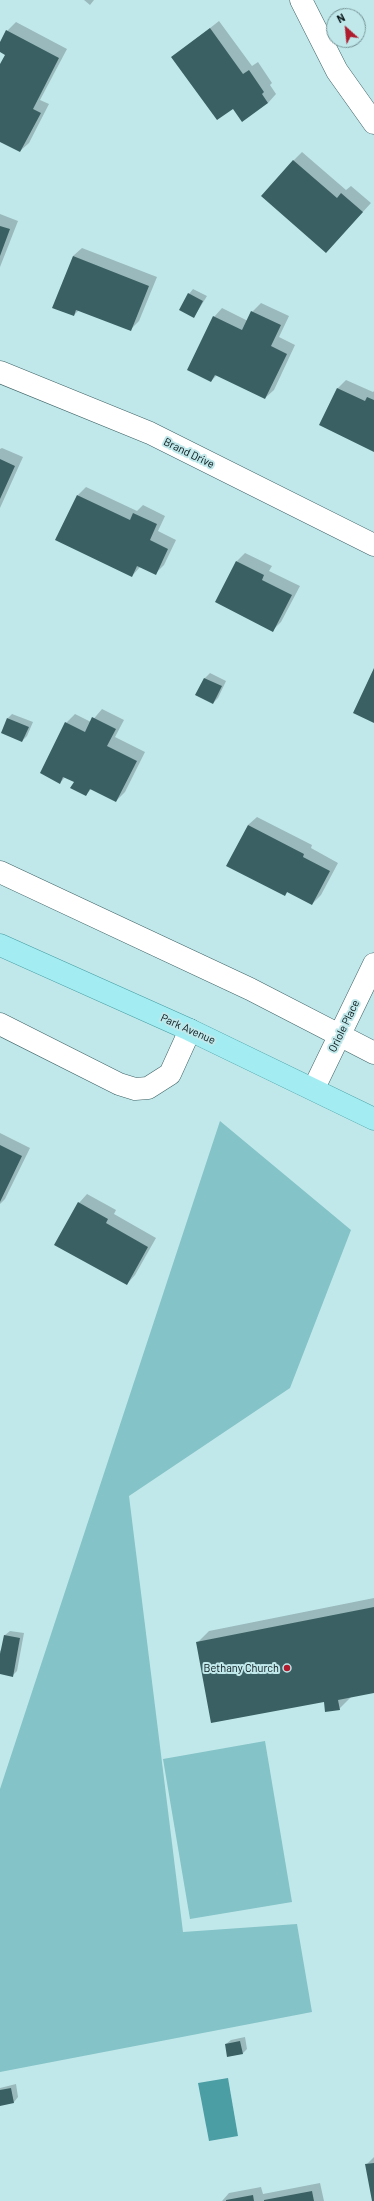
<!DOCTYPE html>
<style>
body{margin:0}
#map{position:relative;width:374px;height:2201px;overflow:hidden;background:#c0e8eb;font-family:Barlow,sans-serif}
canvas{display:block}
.north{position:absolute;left:326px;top:8px;width:40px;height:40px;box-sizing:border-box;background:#c0e8eb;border:1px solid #769496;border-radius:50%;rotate:333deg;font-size:11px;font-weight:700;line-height:16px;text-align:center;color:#071517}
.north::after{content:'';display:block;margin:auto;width:14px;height:18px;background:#af1c2e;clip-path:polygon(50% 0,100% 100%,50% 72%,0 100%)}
</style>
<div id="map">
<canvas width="374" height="2201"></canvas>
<div class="north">N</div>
</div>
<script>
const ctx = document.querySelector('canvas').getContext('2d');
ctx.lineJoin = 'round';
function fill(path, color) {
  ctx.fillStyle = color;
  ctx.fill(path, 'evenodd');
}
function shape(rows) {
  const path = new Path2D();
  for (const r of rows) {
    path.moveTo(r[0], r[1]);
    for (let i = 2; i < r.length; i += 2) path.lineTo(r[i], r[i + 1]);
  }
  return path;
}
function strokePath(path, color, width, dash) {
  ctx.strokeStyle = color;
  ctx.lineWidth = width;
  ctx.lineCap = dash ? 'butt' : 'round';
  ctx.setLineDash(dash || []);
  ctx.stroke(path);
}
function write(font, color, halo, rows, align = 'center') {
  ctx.font = font + ' Barlow,sans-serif';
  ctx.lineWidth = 4;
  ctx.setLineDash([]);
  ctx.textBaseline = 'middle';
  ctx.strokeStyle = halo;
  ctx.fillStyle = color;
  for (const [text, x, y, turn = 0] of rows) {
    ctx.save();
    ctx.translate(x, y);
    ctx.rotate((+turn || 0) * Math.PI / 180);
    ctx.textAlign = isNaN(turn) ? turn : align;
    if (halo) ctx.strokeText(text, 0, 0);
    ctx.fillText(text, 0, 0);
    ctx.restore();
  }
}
const green = shape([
 [220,1121,351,1230,290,1388,129,1496,183,1932,297,1924,312,2012,0,2072,0,1789],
 [265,1741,292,1902,190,1919,163,1759]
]);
const water = shape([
 [228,2078,238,2136,209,2141,198,2083]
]);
const shadow = shape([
 [84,0,94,0,90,5],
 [219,21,252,66,258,62,272,83,270,85,276,94,268,103,233,108,173,57],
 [16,22,67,49,40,100,49,104,29,143,20,151,0,141,0,66,6,54,0,51,0,44,7,31],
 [302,152,346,190,351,186,371,203,326,252,293,161],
 [0,214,18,221,0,267],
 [82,248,157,277,139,321,130,330,79,310,74,315,73,256],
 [193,289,207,296,194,317,189,294],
 [261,303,289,316,279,337,295,345,274,390,265,398,217,375,211,381,214,317,222,308,248,321,252,312],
 [346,380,373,392,374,391,374,450,321,425,338,388],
 [2,448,23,457,0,508,0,449],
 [86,487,137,511,143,505,165,516,158,531,176,540,164,565,156,573,140,567,132,576,78,495],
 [245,553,272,566,269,571,300,586,281,622,273,630,237,561],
 [210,673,226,681,218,698,213,703,196,695,205,678],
 [102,709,124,720,115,737,145,752,125,792,116,801,92,788,86,795,75,781,66,776,60,783,66,723,75,714,91,722],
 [12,714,33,722,27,736,22,741,8,718],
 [257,817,312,845,311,848,338,863,321,895,312,904,288,891,285,895,248,825],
 [0,1133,30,1148,5,1199,0,1204],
 [87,1194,116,1210,114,1214,156,1238,135,1275,127,1284,79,1203],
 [374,1598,374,1692,352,1696,339,1709,197,1643,209,1631],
 [10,1631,24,1633,17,1671,13,1675,0,1673,0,1651,3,1649,5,1635],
 [245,2037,247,2049,242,2054,226,2044,231,2040],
 [16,2084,18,2097,14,2102,0,2105,0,2088],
 [374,2157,374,2201,373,2201,366,2165],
 [320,2183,324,2201,222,2201,229,2193,261,2187,263,2194]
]);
const building = shape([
 [210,28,243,74,249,70,264,92,262,94,268,103,242,122,233,109,217,120,171,57],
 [6,30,59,58,33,109,41,113,20,152,0,142,0,64,5,55,0,52,0,42],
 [293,160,337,198,341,193,363,212,326,253,261,196],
 [0,226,10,229,0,256],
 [73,256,149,286,131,331,76,310,74,316,52,308],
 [188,293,203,301,194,318,179,310],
 [251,311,281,325,271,346,287,354,265,399,215,375,211,382,187,370,213,316,242,330],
 [337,388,365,401,367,397,374,400,374,452,319,425],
 [0,459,15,466,0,499],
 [77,495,130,520,133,513,157,524,150,540,168,549,156,575,137,566,132,577,55,540],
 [236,561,264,575,262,580,292,595,273,632,215,602],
 [374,668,374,723,353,713],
 [204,678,222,686,213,704,195,695],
 [92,717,116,729,107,746,137,761,116,802,90,789,86,796,70,788,74,782,63,777,60,784,40,773,65,722,85,732],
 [7,718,29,727,22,742,1,733],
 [248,825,304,854,303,857,330,871,312,905,287,892,285,896,226,866],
 [0,1145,22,1156,0,1202],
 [78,1202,108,1219,106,1223,148,1247,127,1285,54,1245],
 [374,1607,374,1693,338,1700,340,1710,325,1712,324,1702,211,1723,196,1642],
 [4,1635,20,1638,13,1677,0,1674,0,1654],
 [240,2041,243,2054,227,2057,225,2044],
 [11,2088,14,2103,0,2106,0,2090],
 [374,2163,374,2201,372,2201,365,2164],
 [312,2191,314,2201,264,2201,264,2200],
 [253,2195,254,2201,226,2201,226,2200]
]);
const minor = shape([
 [301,0,337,71,374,123],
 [0,372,150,433,374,545],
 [0,872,250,989,374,1053],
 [0,1024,119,1084,135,1089,148,1088,170,1074,190,1030],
 [314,1088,374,964]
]);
const major = shape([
 [0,945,190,1030,374,1119]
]);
const markers = [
 [287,1668,4,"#af1c2e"]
];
const streetNames = [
 ["Brand Drive",189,453,26],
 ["Oriole Place",344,1026,-64],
 ["Park Avenue",188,1029,24]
];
const poiNames = [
 ["Bethany Church",279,1668]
];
fill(green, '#84c3c7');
fill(water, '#4b9ea4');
fill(shadow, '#0003');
fill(building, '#3b6063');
strokePath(minor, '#3d6164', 23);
strokePath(major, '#449aa0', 23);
strokePath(minor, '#fff', 22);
strokePath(major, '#a3edf2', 22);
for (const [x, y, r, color] of markers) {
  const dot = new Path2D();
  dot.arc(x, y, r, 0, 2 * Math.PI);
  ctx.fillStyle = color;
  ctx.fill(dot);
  strokePath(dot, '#c0e8eb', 1.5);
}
write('11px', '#071517', '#c0e8eb', streetNames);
write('11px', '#071517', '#c0e8eb', poiNames, 'right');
</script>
